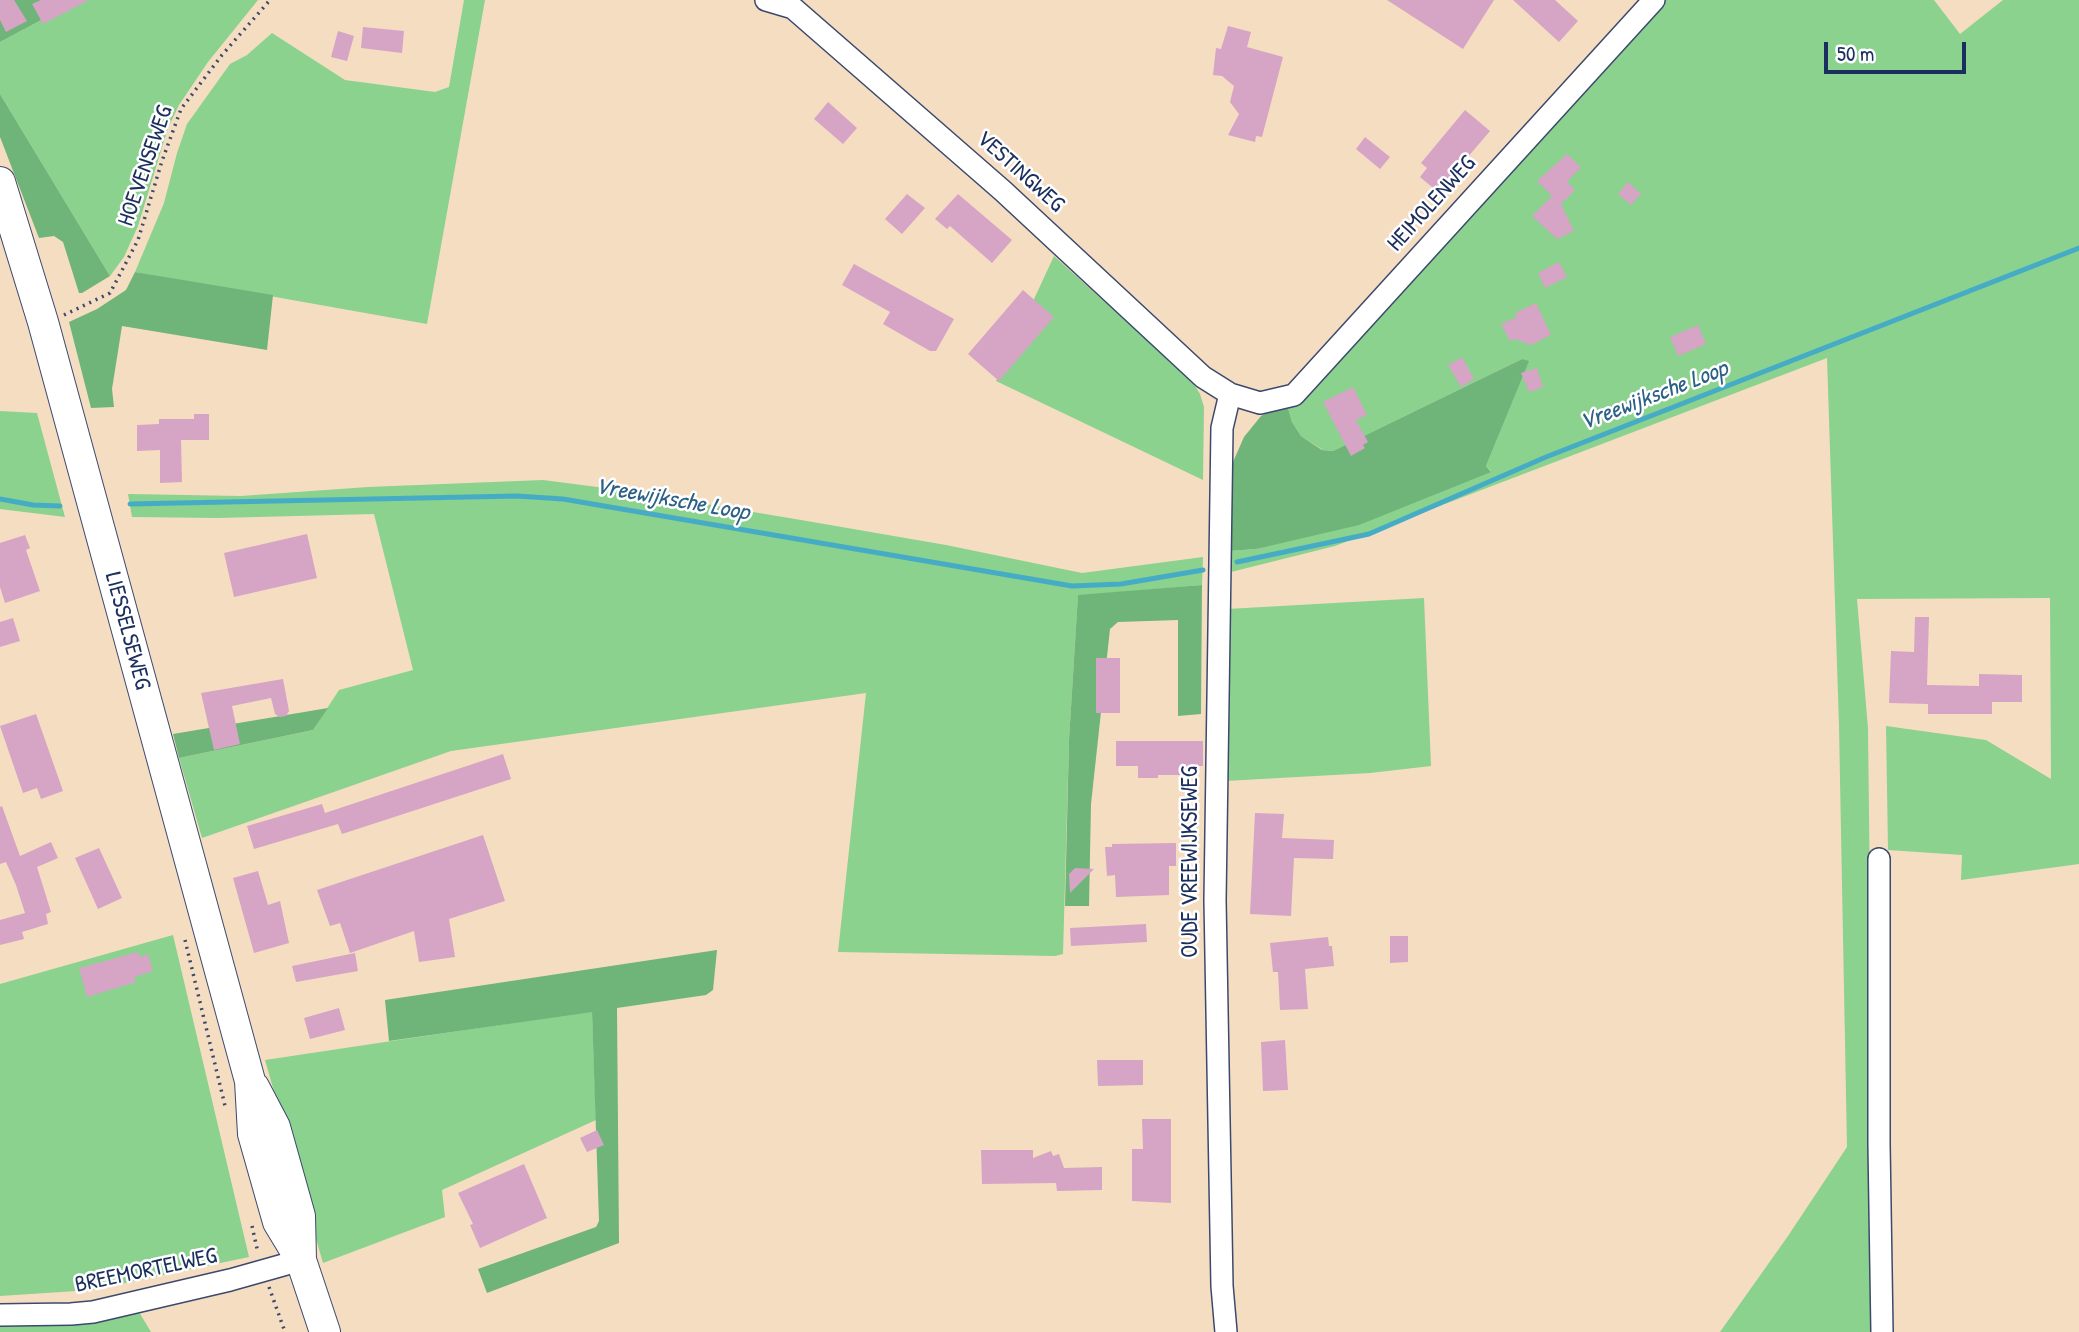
<!DOCTYPE html>
<style>
body{margin:0}
#map{position:relative;width:2079px;height:1332px;overflow:hidden;background:#f5ddc2;font-family:"Patrick Hand",sans-serif}
canvas{display:block}
.scale{position:absolute;left:1824px;top:42px;width:142px;height:32px;box-sizing:border-box;border:4px solid #1b2f5e;border-top:0;padding-left:9px;font-size:21px;line-height:24px;white-space:nowrap;color:#1b2f5e;-webkit-text-stroke:5px #fff;paint-order:stroke}
</style>
<div id="map">
<canvas width="2079" height="1332"></canvas>
<div class="scale">50 m</div>
</div>
<script>
const ctx = document.querySelector('canvas').getContext('2d');
ctx.lineJoin = 'round';
function fill(path, color) {
  ctx.fillStyle = color;
  ctx.fill(path, 'evenodd');
}
function shape(rows) {
  const path = new Path2D();
  for (const r of rows) {
    path.moveTo(r[0], r[1]);
    for (let i = 2; i < r.length; i += 2) path.lineTo(r[i], r[i + 1]);
  }
  return path;
}
function strokePath(path, color, width, dash) {
  ctx.strokeStyle = color;
  ctx.lineWidth = width;
  ctx.lineCap = dash ? 'butt' : 'round';
  ctx.setLineDash(dash || []);
  ctx.stroke(path);
}
function write(font, color, halo, rows, align = 'center') {
  ctx.font = font + ' "Patrick Hand",sans-serif';
  ctx.lineWidth = 5;
  ctx.setLineDash([]);
  ctx.textBaseline = 'middle';
  ctx.strokeStyle = halo;
  ctx.fillStyle = color;
  for (const [text, x, y, turn = 0] of rows) {
    ctx.save();
    ctx.translate(x, y);
    ctx.rotate((+turn || 0) * Math.PI / 180);
    ctx.textAlign = isNaN(turn) ? turn : align;
    if (halo) ctx.strokeText(text, 0, 0);
    ctx.fillText(text, 0, 0);
    ctx.restore();
  }
}
const green = shape([
 [79,0,258,0,208,62,179,105,168,128,138,226,124,257,110,276,0,94,0,42],
 [464,0,485,0,427,324,135,272,164,203,177,153,187,124,230,64,247,55,272,33,345,80,435,92,449,87],
 [1664,0,1934,0,1960,34,2003,0,2079,0,2079,864,1961,880,1962,855,1888,850,1886,726,1986,740,2051,779,2050,598,1857,599,1868,728,1875,1332,1720,1332,1788,1236,1847,1147,1839,726,1827,358,1335,546,1227,573,1229,551,1256,549,1491,471,1486,466,1528,362,1522,359,1333,451,1323,450,1301,436,1292,422,1286,401],
 [1054,256,1192,381,1200,394,1204,407,1203,480,996,381],
 [0,411,37,413,65,517,0,509],
 [543,480,628,491,801,520,946,545,1082,573,1203,557,1202,585,1078,596,1069,740,1063,954,1055,956,838,952,866,693,451,751,202,838,179,758,313,730,339,690,413,670,374,514,218,518,132,517,128,494,241,496,368,487],
 [1424,598,1431,766,1370,773,1225,781,1227,609],
 [173,935,249,1257,92,1290,0,1296,0,984],
 [592,1011,596,1120,442,1190,445,1217,323,1263,265,1060],
 [139,1312,151,1332,0,1332,0,1322,88,1320]
]);
const forest = shape([
 [0,0,79,0,0,42],
 [0,94,110,276,82,293,79,293,63,242,54,236,39,238,0,137],
 [135,272,273,295,267,350,122,326,112,389,114,407,91,408,69,322,97,309,126,290],
 [1522,359,1529,361,1486,466,1491,472,1359,525,1256,549,1229,551,1229,500,1233,462,1244,437,1261,416,1286,401,1292,422,1301,436,1322,450,1333,451],
 [1202,585,1201,714,1178,716,1178,620,1118,622,1110,629,1091,804,1089,906,1065,906,1069,740,1078,595],
 [328,708,313,730,179,758,173,734],
 [717,950,713,990,706,995,617,1008,619,1243,487,1293,478,1269,596,1227,599,1221,592,1012,389,1041,385,1000]
]);
const stream = shape([
 [0,499,33,505,60,506],
 [130,504,517,496,563,499,1072,586,1121,584,1203,570],
 [1237,562,1369,534,1546,457,2079,248]
]);
const building = shape([
 [0,0,14,0,27,21,6,32,0,20],
 [41,0,89,0,43,24,32,4],
 [1387,0,1494,0,1463,49],
 [1513,0,1555,0,1578,21,1559,42],
 [1228,26,1251,32,1247,47,1283,57,1262,137,1256,136,1255,142,1228,135,1239,114,1230,102,1234,86,1222,76,1213,75,1216,48,1221,49],
 [363,27,404,31,402,53,361,48],
 [338,31,354,36,347,61,331,57],
 [828,102,857,128,843,144,814,119],
 [1465,110,1490,131,1438,192,1420,177,1427,168,1421,163],
 [1365,137,1390,157,1380,169,1356,149],
 [1567,154,1581,167,1567,182,1575,190,1561,204,1574,231,1557,239,1532,216,1552,196,1537,181],
 [1628,182,1641,194,1631,205,1618,194],
 [907,194,925,208,902,234,885,219],
 [958,194,1012,240,992,263,950,226,947,229,935,219],
 [1559,262,1567,277,1545,288,1538,273],
 [854,264,954,319,936,351,930,351,883,324,890,312,842,285],
 [1023,290,1054,317,999,381,968,354],
 [1536,303,1551,335,1531,345,1515,339,1510,341,1501,324,1517,317,1515,313],
 [1698,325,1706,344,1678,356,1670,337],
 [1462,357,1474,379,1461,387,1448,365],
 [1537,368,1543,387,1529,392,1521,373],
 [1353,387,1367,415,1356,420,1368,442,1363,445,1365,448,1351,456,1323,402],
 [194,414,209,414,209,440,181,440,182,482,160,483,160,450,137,451,137,425,159,424,159,419,194,419],
 [307,534,317,578,234,597,224,553],
 [25,535,30,548,26,550,40,591,5,603,0,587,0,543],
 [1915,617,1929,617,1927,685,1979,686,1979,674,2022,675,2022,702,1992,702,1992,714,1928,714,1928,704,1889,703,1891,651,1914,652],
 [13,618,20,641,0,647,0,622],
 [1096,658,1120,658,1120,713,1096,713],
 [283,679,289,711,286,716,280,717,275,714,271,698,232,706,240,744,214,750,201,693],
 [36,714,63,791,41,799,37,788,23,793,0,726],
 [1116,741,1203,741,1203,766,1187,766,1187,775,1158,775,1158,778,1138,778,1138,766,1116,766],
 [503,754,511,779,342,834,338,824,254,849,247,826,322,804,325,813],
 [2,806,20,856,51,842,58,858,37,867,51,912,46,914,48,924,22,932,24,939,0,945,0,920,25,913,16,885,6,862,0,864,0,807],
 [1255,813,1284,814,1282,838,1334,840,1333,859,1294,858,1291,916,1250,914],
 [483,835,505,901,449,919,455,957,419,962,414,931,350,953,340,923,330,926,317,890],
 [1176,843,1176,866,1169,866,1169,895,1116,897,1115,875,1107,876,1105,847,1112,847,1112,844],
 [99,848,122,898,98,909,75,858],
 [1075,868,1094,869,1070,893,1069,874],
 [258,871,268,905,280,901,289,943,254,953,233,878],
 [1146,924,1147,942,1071,946,1070,928],
 [1390,936,1408,936,1408,962,1390,963],
 [1328,937,1329,946,1332,946,1334,966,1305,969,1308,1009,1280,1010,1278,972,1273,972,1270,943],
 [138,952,140,957,148,954,153,971,134,977,136,982,87,997,79,968],
 [355,953,358,971,296,982,292,966],
 [339,1008,345,1030,310,1039,304,1018],
 [1285,1040,1288,1090,1263,1091,1261,1042],
 [1097,1060,1143,1060,1143,1085,1098,1086],
 [1142,1119,1171,1119,1171,1203,1132,1201,1132,1149,1143,1149],
 [597,1130,604,1145,587,1152,580,1138],
 [981,1150,1033,1150,1033,1158,1051,1151,1053,1156,1059,1154,1064,1168,1102,1167,1102,1190,1057,1191,1056,1183,982,1184],
 [524,1164,547,1218,480,1248,470,1225,473,1224,458,1193]
]);
const path = shape([
 [64,315,110,293,138,240,162,161,181,109,222,55,270,0],
 [185,940,226,1110],
 [252,1226,258,1253],
 [269,1287,285,1332]
]);
const street = shape([
 [766,0,793,8,1003,191,1203,377,1230,394,1260,403,1294,395,1654,0],
 [1879,859,1879,1144,1882,1332],
 [0,1315,71,1314,93,1312,230,1280,301,1260],
 [1226,1332,1222,1286,1215,900,1222,428,1230,394]
]);
const secondary = shape([
 [0,182,43,322,250,1081,253,1134,278,1222,301,1260,325,1332],
 [254,1087,275,1127,300,1216,301,1260]
]);
const streetNames = [
 ["HOEVENSEWEG",146,166,-71],
 ["VESTINGWEG",1020,172,42],
 ["HEIMOLENWEG",1432,204,-48],
 ["LIESSELSEWEG",127,631,75],
 ["OUDE VREEWIJKSEWEG",1191,862,-90],
 ["BREEMORTELWEG",146,1271,-12]
];
const waterNames = [
 ["Vreewijksche Loop",1654,396,-21],
 ["Vreewijksche Loop",672,500,10]
];
fill(green, '#8ad28e');
fill(forest, '#6fb479');
strokePath(stream, '#46acc5', 5);
fill(building, '#d6a4c5');
strokePath(street, '#3c496d', 24);
strokePath(secondary, '#3c496d', 32);
strokePath(path, '#3c496d', 3.5, [2, 5]);
strokePath(street, '#fff', 21);
strokePath(secondary, '#fff', 30);
write('23px', '#1b2f5e', '#fff', streetNames);
write('italic 24px', '#2c6187', '#fff', waterNames);
</script>
